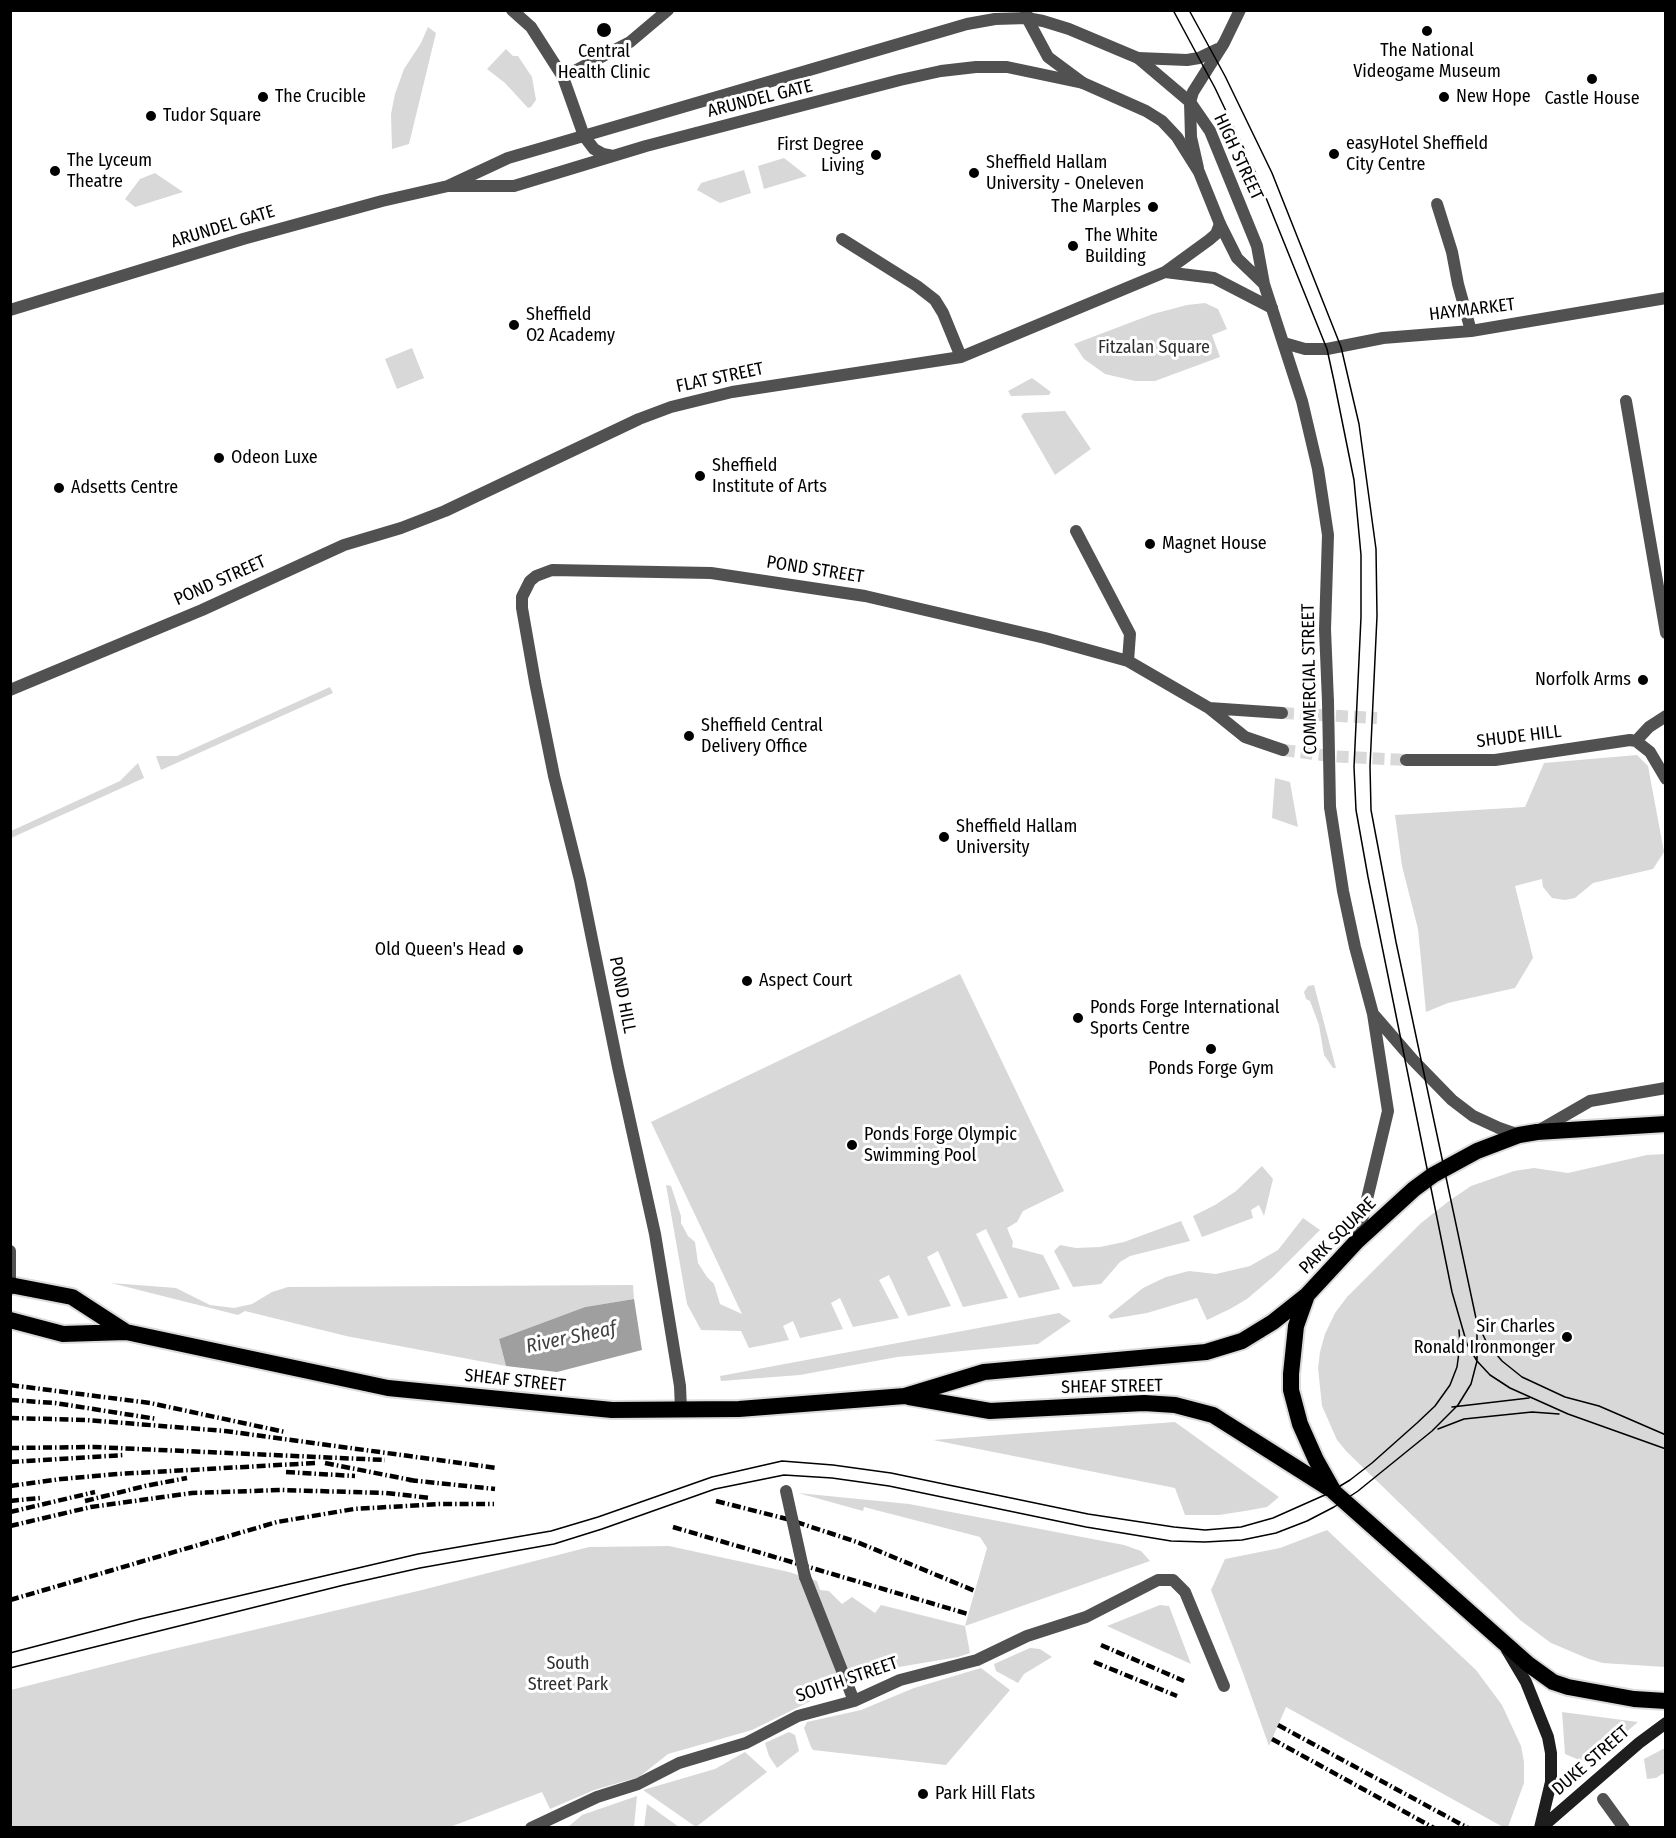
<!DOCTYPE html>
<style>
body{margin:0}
#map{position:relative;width:1676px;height:1838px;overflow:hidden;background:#fff;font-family:"Fira Sans Condensed",sans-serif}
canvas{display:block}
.frame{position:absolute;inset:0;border:12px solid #000;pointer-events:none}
</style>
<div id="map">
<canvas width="1676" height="1838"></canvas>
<div class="frame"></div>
</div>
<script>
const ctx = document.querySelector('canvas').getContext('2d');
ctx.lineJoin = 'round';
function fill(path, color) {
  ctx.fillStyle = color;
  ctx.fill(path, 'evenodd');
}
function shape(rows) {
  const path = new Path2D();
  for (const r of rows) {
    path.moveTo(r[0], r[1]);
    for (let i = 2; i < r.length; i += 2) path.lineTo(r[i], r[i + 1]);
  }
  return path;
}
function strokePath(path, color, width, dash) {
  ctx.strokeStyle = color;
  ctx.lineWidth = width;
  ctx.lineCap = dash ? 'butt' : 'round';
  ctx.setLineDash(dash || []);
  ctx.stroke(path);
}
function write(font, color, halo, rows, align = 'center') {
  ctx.font = font + ' "Fira Sans Condensed",sans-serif';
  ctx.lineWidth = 6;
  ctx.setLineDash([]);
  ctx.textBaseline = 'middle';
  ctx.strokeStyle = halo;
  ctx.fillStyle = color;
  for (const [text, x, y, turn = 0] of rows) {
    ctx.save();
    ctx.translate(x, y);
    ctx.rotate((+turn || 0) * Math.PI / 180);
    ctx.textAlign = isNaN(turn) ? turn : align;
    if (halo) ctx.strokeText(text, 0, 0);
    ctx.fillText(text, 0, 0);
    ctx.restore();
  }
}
const green = shape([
 [428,27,436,33,409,144,392,149,391,114,395,94,404,69,421,43],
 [506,49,513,56,518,56,532,77,536,100,531,107,528,108,505,83,487,69],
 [784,158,807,176,764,189,758,166],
 [744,170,751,193,720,203,697,190,701,183],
 [155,173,183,192,135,207,125,199,140,179],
 [1205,303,1218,309,1227,329,1212,335,1220,357,1155,381,1135,381,1105,374,1084,359,1074,344,1153,314,1187,305],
 [412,348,424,378,397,389,385,359],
 [1032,378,1051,392,1049,395,1011,396,1008,391],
 [1065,411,1091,449,1055,475,1021,416,1024,413],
 [330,687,333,693,161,770,156,756,177,756],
 [1637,755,1648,766,1664,852,1653,869,1593,883,1575,898,1565,900,1552,898,1543,887,1542,879,1515,886,1533,958,1515,988,1448,1003,1426,1012,1418,929,1402,866,1395,815,1525,807,1544,763],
 [138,763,144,778,11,838,11,831,120,781],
 [1275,778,1290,782,1298,827,1272,818],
 [960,974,1064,1191,1023,1211,1017,1222,1007,1228,1013,1242,1012,1247,1043,1255,1060,1289,1019,1298,986,1229,976,1234,1008,1298,963,1307,938,1251,927,1257,951,1306,908,1316,889,1275,879,1280,899,1318,853,1327,840,1298,831,1303,843,1329,800,1338,793,1321,783,1326,789,1340,749,1348,741,1331,701,1330,687,1304,666,1185,671,1186,681,1216,681,1223,688,1236,695,1242,698,1263,707,1277,714,1284,720,1304,742,1314,651,1122],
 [1314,985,1336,1068,1333,1068,1324,1055,1319,1025,1310,1001,1306,999,1304,992,1308,986],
 [1665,1154,1666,1154,1665,1667,1603,1663,1589,1659,1551,1643,1520,1620,1347,1452,1337,1440,1322,1406,1318,1368,1320,1352,1325,1334,1335,1313,1347,1297,1421,1223,1449,1201,1471,1186,1514,1171,1534,1168,1568,1173,1647,1155],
 [1262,1166,1273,1179,1264,1216,1259,1205,1251,1210,1253,1218,1202,1237,1193,1216,1215,1205,1236,1191],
 [1303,1218,1320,1230,1274,1276,1247,1299,1230,1309,1207,1320,1197,1298,1147,1313,1111,1319,1108,1316,1143,1288,1166,1277,1189,1271,1216,1274,1250,1266,1278,1250],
 [1181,1221,1190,1241,1130,1256,1120,1262,1101,1284,1073,1287,1054,1251,1060,1245,1076,1248,1100,1247,1124,1242],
 [111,1283,176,1288,210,1305,234,1308,252,1304,272,1292,288,1287,633,1285,634,1299,585,1307,499,1339,506,1366,346,1336,245,1311,238,1315],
 [1059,1313,1071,1321,1038,1344,897,1357,800,1375,721,1381,720,1376],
 [1175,1422,1279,1497,1267,1507,1245,1511,1219,1515,1185,1515,1175,1488,933,1440],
 [798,1493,909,1504,1124,1545,1141,1551,1150,1561,965,1626,970,1653,958,1657,899,1667,831,1691,752,1730,668,1754,639,1777,594,1790,550,1809,542,1792,450,1827,11,1828,11,1690,148,1655,422,1590,589,1547,669,1546,789,1572,817,1581,820,1590,829,1591,842,1604,852,1597,875,1613,881,1605,965,1626,987,1548,980,1537,864,1507,863,1511],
 [1327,1530,1476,1670,1502,1705,1521,1746,1524,1762,1524,1783,1508,1827,1503,1827,1286,1707,1269,1746,1243,1673,1211,1590,1225,1559,1280,1548],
 [1160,1605,1169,1606,1191,1664,1107,1626],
 [1030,1648,1040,1649,1052,1657,1024,1674,1018,1683,996,1671,994,1664],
 [981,1668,1010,1690,946,1765,813,1750,811,1747,804,1728,807,1722,861,1710,914,1688],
 [1562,1712,1638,1722,1589,1764,1565,1754],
 [789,1732,795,1735,799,1751,777,1768,769,1756,765,1743],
 [1665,1748,1665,1774,1662,1774,1656,1778,1647,1779,1644,1759],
 [745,1752,767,1772,696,1827,643,1790,715,1769],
 [637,1796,634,1827,568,1827,582,1815],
 [647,1804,679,1827,644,1827]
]);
const water = shape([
 [634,1299,642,1350,557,1372,506,1366,499,1339,585,1307]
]);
const minorTunnel = shape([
 [1282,713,1377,718],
 [1283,750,1329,756,1406,760]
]);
const minor = shape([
 [512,10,531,27,563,77,584,136],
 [1026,10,1027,18,1048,57,1083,83],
 [1138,58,1187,60,1199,58,1218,49],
 [563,77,630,42,668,10],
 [1198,168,1191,137,1190,102,1193,92,1224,43,1240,10],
 [1437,204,1452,252,1458,284,1471,331],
 [842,239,917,286,935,300,943,313,961,357],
 [1165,272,1214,278,1272,308],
 [1284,343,1305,349,1327,349,1383,338,1471,331,1666,298],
 [1626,401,1666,633],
 [1076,531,1130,634,1128,661],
 [10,690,202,610,344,545,401,528,445,511,639,419,671,407,732,392,961,357,1165,272,1209,240,1216,234,1220,224],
 [1209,708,1282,713],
 [1636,741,1649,727,1666,716],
 [1406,760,1495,760,1630,740,1636,741,1650,752,1666,779],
 [1538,1131,1590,1101,1666,1088],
 [10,1251,10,1289],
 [681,1409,680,1386,655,1234,618,1067,580,880,554,776,535,682,522,608,522,597,530,581,536,576,552,570,711,573,865,596,1045,638,1128,661,1209,708,1245,737,1283,750],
 [805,1577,854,1701],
 [1603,1799,1624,1828],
 [531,1828,597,1797,638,1784,679,1763,746,1743,798,1716,854,1701,900,1680,977,1660,1027,1636,1086,1617,1158,1580,1173,1580,1185,1592,1224,1686]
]);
const tertiary = shape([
 [584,136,594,149,603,154,613,156],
 [448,186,508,158,967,24,995,19,1027,18,1043,21,1069,29,1138,58,1190,102,1210,131,1257,246,1264,284,1302,401,1318,469,1328,535,1325,629,1328,702],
 [10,310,243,239,382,201,448,186,514,186,646,146,900,80,941,71,976,67,1007,67,1083,83,1146,111,1162,121,1177,137,1199,172,1220,224,1237,258,1264,284],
 [1330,807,1343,891,1355,947,1373,1014,1388,1111,1357,1241],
 [1374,1015,1413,1060,1452,1100,1473,1116,1499,1128,1519,1135]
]);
const secondary = shape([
 [1507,1650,1526,1682,1548,1737,1551,1753,1551,1782,1540,1828],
 [1541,1828,1639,1743,1666,1723]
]);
const trunk = shape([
 [1666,1124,1537,1132,1519,1135,1477,1151,1433,1175,1414,1189,1357,1241,1307,1295,1296,1326,1291,1374,1291,1390,1300,1424,1316,1460,1334,1492,1528,1664,1553,1682,1568,1687,1634,1699,1666,1701],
 [10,1285,72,1297,126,1332],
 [10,1320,63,1334,126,1332,388,1388,612,1410,739,1409,905,1396,984,1372,1206,1352,1242,1341,1273,1322,1307,1295],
 [909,1397,990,1411,1144,1403,1175,1405,1213,1415,1330,1489]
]);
const tram = shape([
 [1173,10,1215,88,1258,178,1327,349,1334,381,1354,480,1361,555,1361,617,1354,767,1356,810,1368,877,1452,1292,1467,1344,1477,1361,1490,1375,1510,1388,1568,1414,1666,1449],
 [1478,1325,1487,1343,1502,1361,1522,1377,1565,1397,1599,1406,1666,1435],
 [1452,1407,1529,1398],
 [1438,1429,1464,1419,1532,1412,1559,1414],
 [10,1653,140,1619,418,1554,551,1531,598,1517,712,1477,782,1461,833,1465,891,1473,1088,1514,1174,1527,1205,1530,1241,1527,1273,1518,1327,1494,1350,1480,1372,1463,1417,1423,1435,1406,1450,1385,1457,1367,1460,1345,1459,1330],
 [10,1668,344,1585,420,1568,554,1544,602,1529,715,1489,784,1475,832,1478,889,1486,1086,1527,1171,1541,1205,1542,1242,1540,1276,1533,1307,1521,1334,1507,1358,1491,1432,1431,1458,1405,1471,1384,1477,1361,1477,1323,1396,942,1371,810,1370,766,1377,616,1376,549,1359,424,1341,347,1272,173,1225,76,1189,10]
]);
const rail = shape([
 [10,1385,150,1403,285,1432],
 [10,1400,55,1403,157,1419],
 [10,1418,86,1420,225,1431,497,1468],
 [10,1448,94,1447,385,1460],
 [10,1462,124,1455],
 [325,1463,416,1481],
 [286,1472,355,1476],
 [409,1480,495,1489],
 [10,1486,61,1479,118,1474,315,1463],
 [10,1501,40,1498],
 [85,1501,145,1486,187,1478],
 [716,1501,787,1519,857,1542,975,1591],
 [10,1512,95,1492],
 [10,1526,91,1507,192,1493,281,1490,386,1493,431,1498],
 [673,1527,968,1614],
 [10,1600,277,1522,354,1509,439,1504,494,1504],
 [1101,1645,1184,1681],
 [1094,1662,1177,1696],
 [1278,1725,1468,1828],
 [1272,1739,1434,1828]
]);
const minorBridge = shape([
 [786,1491,805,1577]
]);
const tertiaryBridge = shape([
 [1328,702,1330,807]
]);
const markers = [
 [604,30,8,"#000"],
 [1427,31,6,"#000"],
 [1592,79,6,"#000"],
 [263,97,6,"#000"],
 [1444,97,6,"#000"],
 [151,116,6,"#000"],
 [1334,154,6,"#000"],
 [876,155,6,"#000"],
 [55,171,6,"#000"],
 [974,173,6,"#000"],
 [1153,207,6,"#000"],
 [1073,246,6,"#000"],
 [514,325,6,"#000"],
 [219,458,6,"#000"],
 [700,476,6,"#000"],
 [59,488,6,"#000"],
 [1150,544,6,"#000"],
 [1643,680,6,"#000"],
 [689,736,6,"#000"],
 [944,837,6,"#000"],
 [518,950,6,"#000"],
 [747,981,6,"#000"],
 [1078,1018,6,"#000"],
 [1211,1049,6,"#000"],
 [852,1145,6,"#000"],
 [1567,1337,6,"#000"],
 [923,1794,6,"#000"]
];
const poiNames = [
 ["The National",1427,51,"center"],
 ["Videogame Museum",1427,72,"center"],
 ["Central",604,52,"center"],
 ["Health Clinic",604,73,"center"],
 ["The Crucible",275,97],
 ["New Hope",1456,97],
 ["Castle House",1592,99,"center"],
 ["Tudor Square",163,116],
 ["easyHotel Sheffield",1346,144],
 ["City Centre",1346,165],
 ["First Degree",864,145,"right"],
 ["Living",864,166,"right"],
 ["The Lyceum",67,161],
 ["Theatre",67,182],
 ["Sheffield Hallam",986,163],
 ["University - Oneleven",986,184],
 ["The Marples",1141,207,"right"],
 ["The White",1085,236],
 ["Building",1085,257],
 ["Sheffield",526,315],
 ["O2 Academy",526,336],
 ["Odeon Luxe",231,458],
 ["Sheffield",712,466],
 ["Institute of Arts",712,487],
 ["Adsetts Centre",71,488],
 ["Magnet House",1162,544],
 ["Norfolk Arms",1631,680,"right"],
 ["Sheffield Central",701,726],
 ["Delivery Office",701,747],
 ["Sheffield Hallam",956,827],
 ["University",956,848],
 ["Old Queen's Head",506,950,"right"],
 ["Aspect Court",759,981],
 ["Ponds Forge International",1090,1008],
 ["Sports Centre",1090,1029],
 ["Ponds Forge Gym",1211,1069,"center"],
 ["Ponds Forge Olympic",864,1135],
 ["Swimming Pool",864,1156],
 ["Sir Charles",1555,1327,"right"],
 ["Ronald Ironmonger",1555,1348,"right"],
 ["Park Hill Flats",935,1794]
];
const streetNames = [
 ["ARUNDEL GATE",760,99,-14],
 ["HIGH STREET",1238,157,65],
 ["ARUNDEL GATE",223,227,-17],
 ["HAYMARKET",1472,310,-7],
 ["FLAT STREET",720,378,-12],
 ["POND STREET",815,570,9],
 ["POND STREET",220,581,-24],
 ["COMMERCIAL STREET",1310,679,-91],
 ["SHUDE HILL",1519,737,-7],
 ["POND HILL",622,995,79],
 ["PARK SQUARE",1338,1236,-45],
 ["SHEAF STREET",515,1381,6],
 ["SHEAF STREET",1112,1387,-1],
 ["SOUTH STREET",847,1680,-19],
 ["DUKE STREET",1591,1761,-41]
];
const parkNames = [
 ["Fitzalan Square",1154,348],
 ["South",568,1664],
 ["Street Park",568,1685]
];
const waterNames = [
 ["River Sheaf",571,1338,-12]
];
fill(green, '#d8d8d8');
fill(water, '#9f9f9f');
strokePath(minorTunnel, '#d9d9d9', 12, [12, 6]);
strokePath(trunk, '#dbdbdb', 20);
strokePath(minor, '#515151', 12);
strokePath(tertiary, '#515151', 12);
strokePath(secondary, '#1e1e1e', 12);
strokePath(trunk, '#000', 16);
strokePath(tram, '#000', 1.5);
strokePath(rail, '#000', 4.5, [9, 3, 1.5, 3]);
strokePath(minorBridge, '#515151', 12);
strokePath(tertiaryBridge, '#515151', 12);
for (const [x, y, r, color] of markers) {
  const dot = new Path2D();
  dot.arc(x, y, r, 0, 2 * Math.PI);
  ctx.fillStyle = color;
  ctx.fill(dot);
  strokePath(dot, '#fff', 2);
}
write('18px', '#000', '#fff', poiNames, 'left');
write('18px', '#000', '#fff', streetNames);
write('18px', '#2f2f2f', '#fff', parkNames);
write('italic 20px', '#404040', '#fff', waterNames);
</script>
